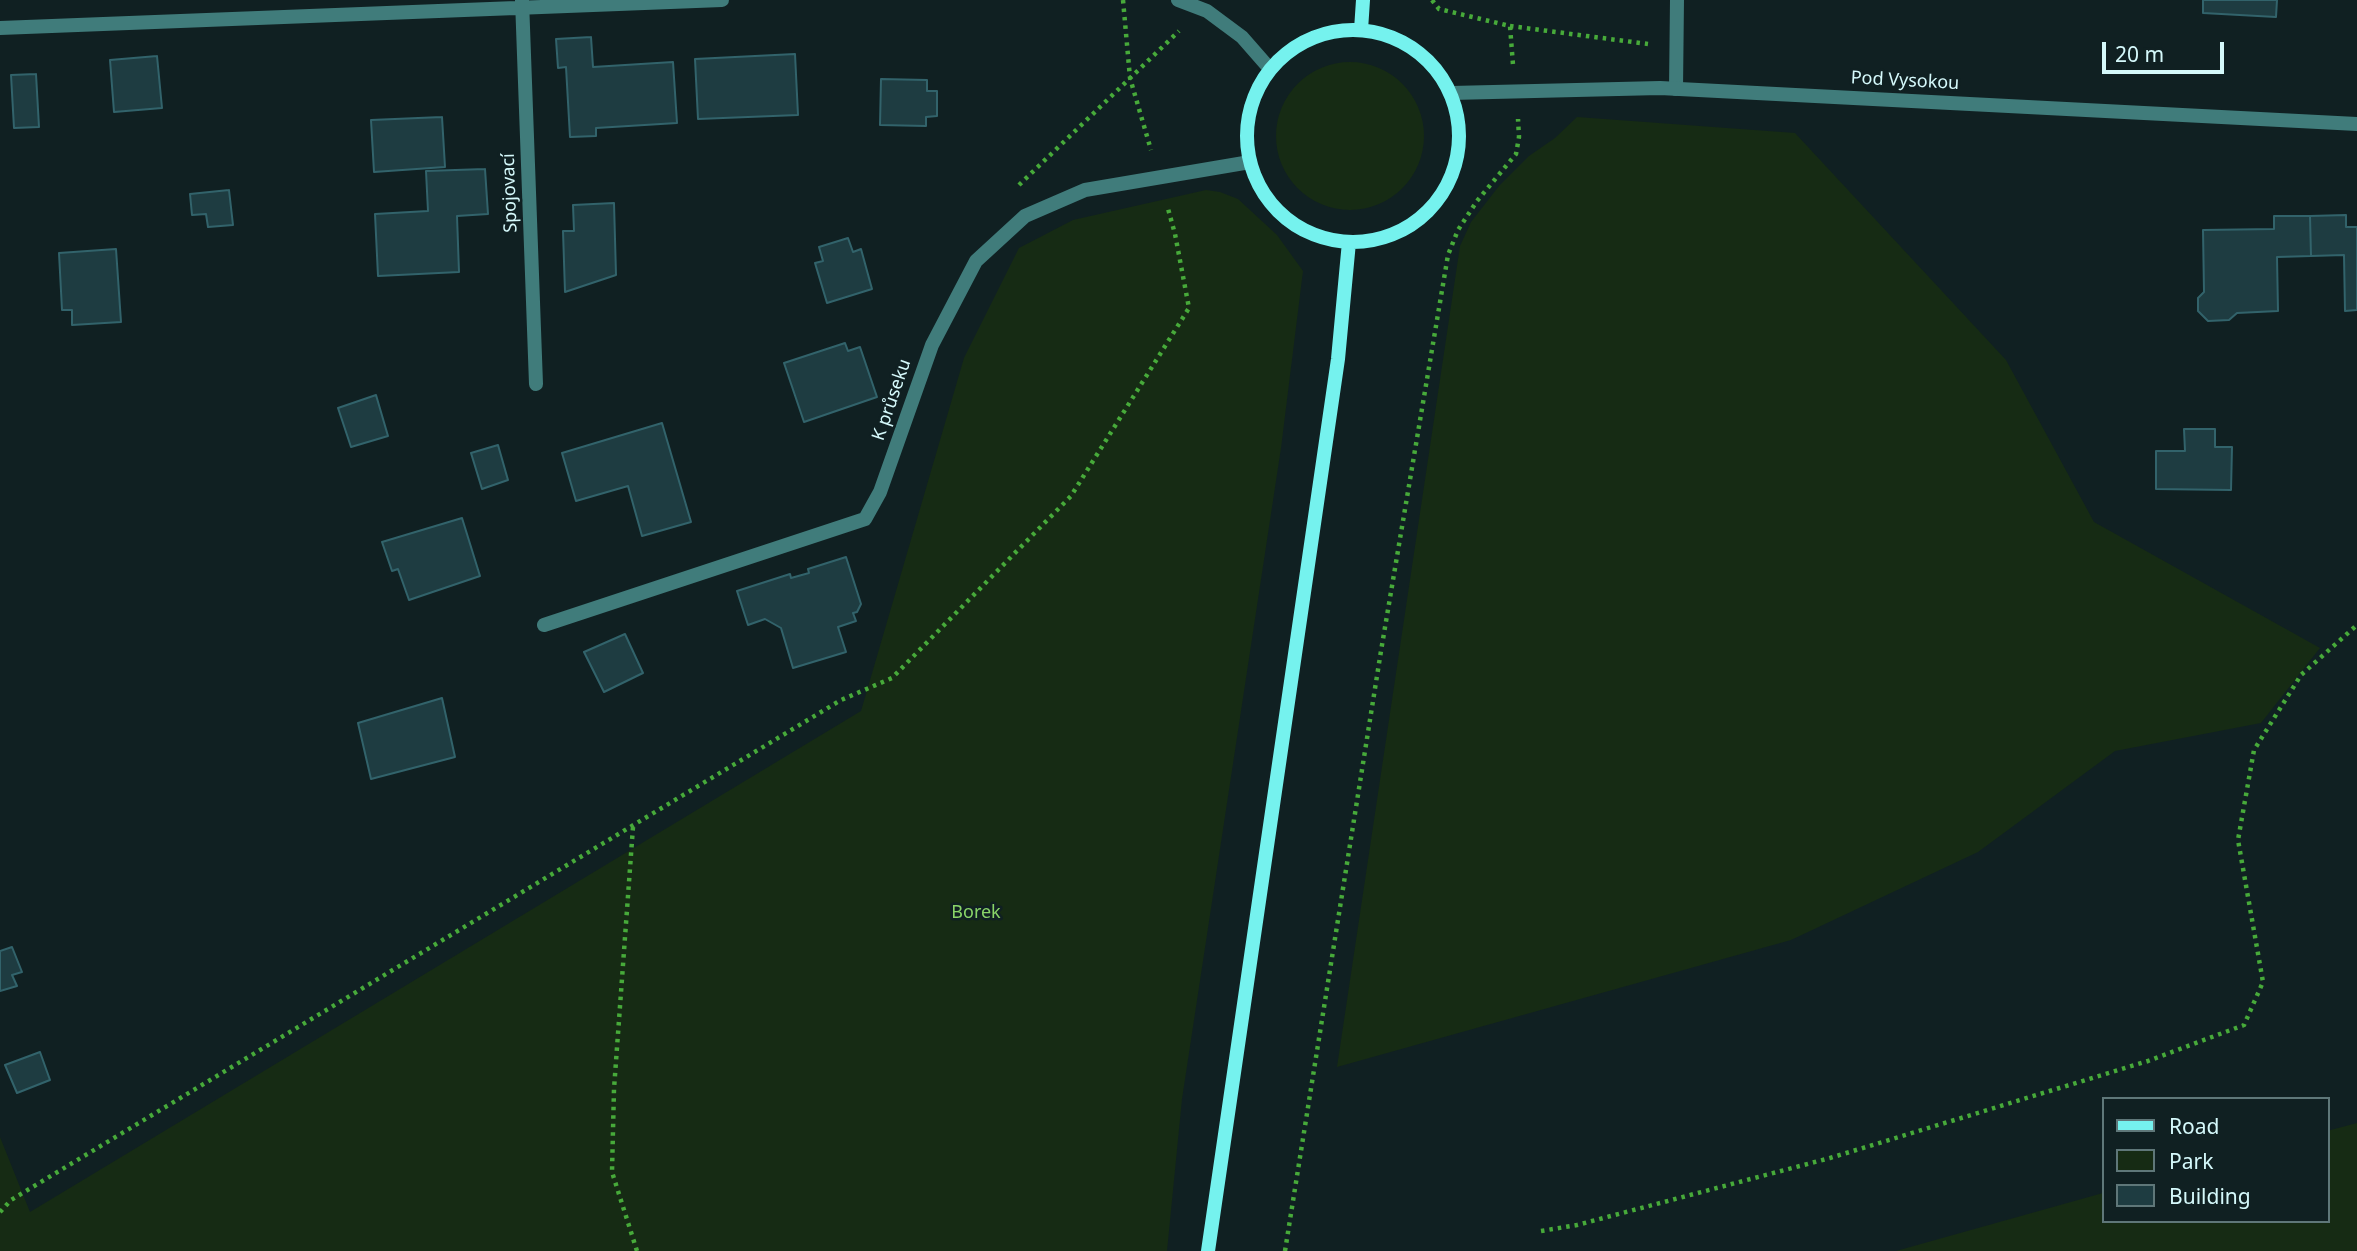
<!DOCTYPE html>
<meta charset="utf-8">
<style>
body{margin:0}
#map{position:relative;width:2357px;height:1251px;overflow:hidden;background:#102022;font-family:"Noto Sans",sans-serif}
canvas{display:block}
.legend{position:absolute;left:2102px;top:1097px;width:228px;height:126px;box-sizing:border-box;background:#102022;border:2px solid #5f7779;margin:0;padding:9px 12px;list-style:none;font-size:21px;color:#d5f9fb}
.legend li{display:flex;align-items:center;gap:14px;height:35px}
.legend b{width:35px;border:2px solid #5f7779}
.scale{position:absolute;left:2102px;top:42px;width:122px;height:32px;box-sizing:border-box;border:4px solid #d5f9fb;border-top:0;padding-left:9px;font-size:21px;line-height:24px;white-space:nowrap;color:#d5f9fb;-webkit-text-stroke:5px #102022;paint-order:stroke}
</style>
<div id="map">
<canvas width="2357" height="1251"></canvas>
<ul class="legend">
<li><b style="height:9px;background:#75f2ee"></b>Road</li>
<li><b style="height:19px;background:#162b14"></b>Park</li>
<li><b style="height:19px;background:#1e3c41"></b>Building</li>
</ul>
<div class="scale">20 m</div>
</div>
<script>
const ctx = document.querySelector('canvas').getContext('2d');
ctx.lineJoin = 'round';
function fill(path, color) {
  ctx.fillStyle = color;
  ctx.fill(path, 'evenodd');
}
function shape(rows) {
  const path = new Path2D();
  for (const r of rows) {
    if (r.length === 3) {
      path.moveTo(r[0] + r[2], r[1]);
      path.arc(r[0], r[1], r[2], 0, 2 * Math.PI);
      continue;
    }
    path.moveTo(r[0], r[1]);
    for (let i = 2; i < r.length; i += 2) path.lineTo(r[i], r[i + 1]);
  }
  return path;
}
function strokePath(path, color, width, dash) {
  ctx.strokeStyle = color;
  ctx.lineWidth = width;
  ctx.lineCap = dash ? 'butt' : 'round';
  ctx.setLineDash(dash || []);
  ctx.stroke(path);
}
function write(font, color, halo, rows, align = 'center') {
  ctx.font = font + ' "Noto Sans",sans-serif';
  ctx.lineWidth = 5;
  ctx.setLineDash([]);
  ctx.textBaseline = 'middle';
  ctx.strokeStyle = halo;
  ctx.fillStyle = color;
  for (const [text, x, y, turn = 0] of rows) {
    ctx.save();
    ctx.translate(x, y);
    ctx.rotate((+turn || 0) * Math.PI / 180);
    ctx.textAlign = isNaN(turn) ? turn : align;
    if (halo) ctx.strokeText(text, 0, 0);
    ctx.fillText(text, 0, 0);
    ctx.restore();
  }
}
const green = shape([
 [1350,136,74],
 [1577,117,1795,133,2006,360,2094,522,2320,648,2261,723,2115,751,1978,852,1791,940,1337,1067,1460,246,1471,222,1499,186,1529,156,1555,138],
 [1206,190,1220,192,1238,199,1277,235,1303,271,1281,448,1182,1099,1167,1251,0,1251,0,1137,30,1212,861,711,964,358,1019,248,1073,220],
 [2357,1123,2357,1251,1896,1251,2103,1193,2103,1221,2327,1221,2327,1131]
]);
const building = shape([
 [2203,0,2277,0,2276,17,2203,13,2203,0],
 [591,37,593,67,673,62,677,123,596,128,596,136,570,137,566,67,558,68,556,39,591,37],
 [795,54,798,115,698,119,695,59,795,54],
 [157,56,162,108,114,112,110,60,157,56],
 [36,74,39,127,14,128,11,75,36,74],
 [881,79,927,80,927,91,937,91,937,116,926,117,926,126,880,125,881,79],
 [442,117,445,167,374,172,371,120,442,117],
 [485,169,488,214,457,216,459,272,378,276,375,214,428,211,426,171,485,169],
 [229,190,233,225,208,227,206,214,192,215,190,194,229,190],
 [614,203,616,275,565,292,563,231,574,231,573,205,614,203],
 [2346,215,2346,227,2357,227,2357,310,2345,311,2344,255,2311,256,2310,216,2346,215],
 [2274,216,2310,216,2311,256,2277,257,2278,311,2237,313,2229,320,2208,321,2198,311,2198,298,2204,292,2203,230,2274,229,2274,216],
 [848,238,853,252,861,249,872,289,827,303,815,263,823,261,819,247,848,238],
 [116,249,121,322,72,325,72,310,62,310,59,253,116,249],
 [845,343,848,351,860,347,877,397,804,422,784,363,845,343],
 [376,395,388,436,351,447,338,408,376,395],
 [662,423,691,522,642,536,628,486,576,501,562,453,662,423],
 [2184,429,2215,429,2215,447,2232,447,2231,490,2156,489,2156,451,2185,451,2184,429],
 [498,445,508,480,482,489,471,453,498,445],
 [462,518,480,576,409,600,398,569,392,571,382,542,462,518],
 [846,557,861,604,857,612,853,613,856,621,838,627,846,652,793,668,781,628,765,619,748,625,737,591,790,574,791,578,809,573,808,569,846,557],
 [625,634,643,673,604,692,584,652,625,634],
 [442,698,455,757,371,779,358,723,442,698],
 [12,947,22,972,12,975,17,986,0,991,0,951,12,947],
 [40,1052,50,1080,17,1093,5,1065,40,1052]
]);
const path = shape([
 [1123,0,1130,78,1151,150],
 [1432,0,1439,9,1510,26,1513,65],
 [1510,26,1648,44],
 [1019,185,1179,31],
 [633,827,614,1089,612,1172,637,1251],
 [0,1212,11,1200,841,700,892,678,1071,496,1189,308,1175,234,1167,205],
 [1541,1231,1577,1225,1830,1158,2148,1061,2244,1025,2263,982,2238,840,2254,750,2301,675,2357,625],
 [1285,1251,1381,651,1448,255,1458,230,1477,201,1516,154,1519,137,1518,119]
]);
const service = shape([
 [1676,89,1677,0]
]);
const minor = shape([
 [522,0,536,384],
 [1178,0,1207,11,1242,37,1270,69],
 [0,28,722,0],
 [544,625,865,519,880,492,932,345,976,261,1025,216,1085,190,1250,162]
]);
const tertiary = shape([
 [1451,93,1660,88,2357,124]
]);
const secondary = shape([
 [1361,30,1363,0],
 [1353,136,106],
 [1208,1251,1338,359,1349,242]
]);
const streetNames = [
 ["Pod Vysokou",1905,81,3],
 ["Spojovací",510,193,-92],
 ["K průseku",892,400,-71]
];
const parkNames = [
 ["Borek",976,913]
];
fill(green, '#162b14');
fill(building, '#1e3c41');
strokePath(building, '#32636b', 2);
strokePath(path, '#47aa3a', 4.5, [3.5, 5]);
strokePath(service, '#407c7b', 14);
strokePath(minor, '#407c7b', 14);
strokePath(tertiary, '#407c7b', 14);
strokePath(secondary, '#75f2ee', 14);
write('18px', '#d5f9fb', '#102022', streetNames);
write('18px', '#89d468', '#102022', parkNames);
</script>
